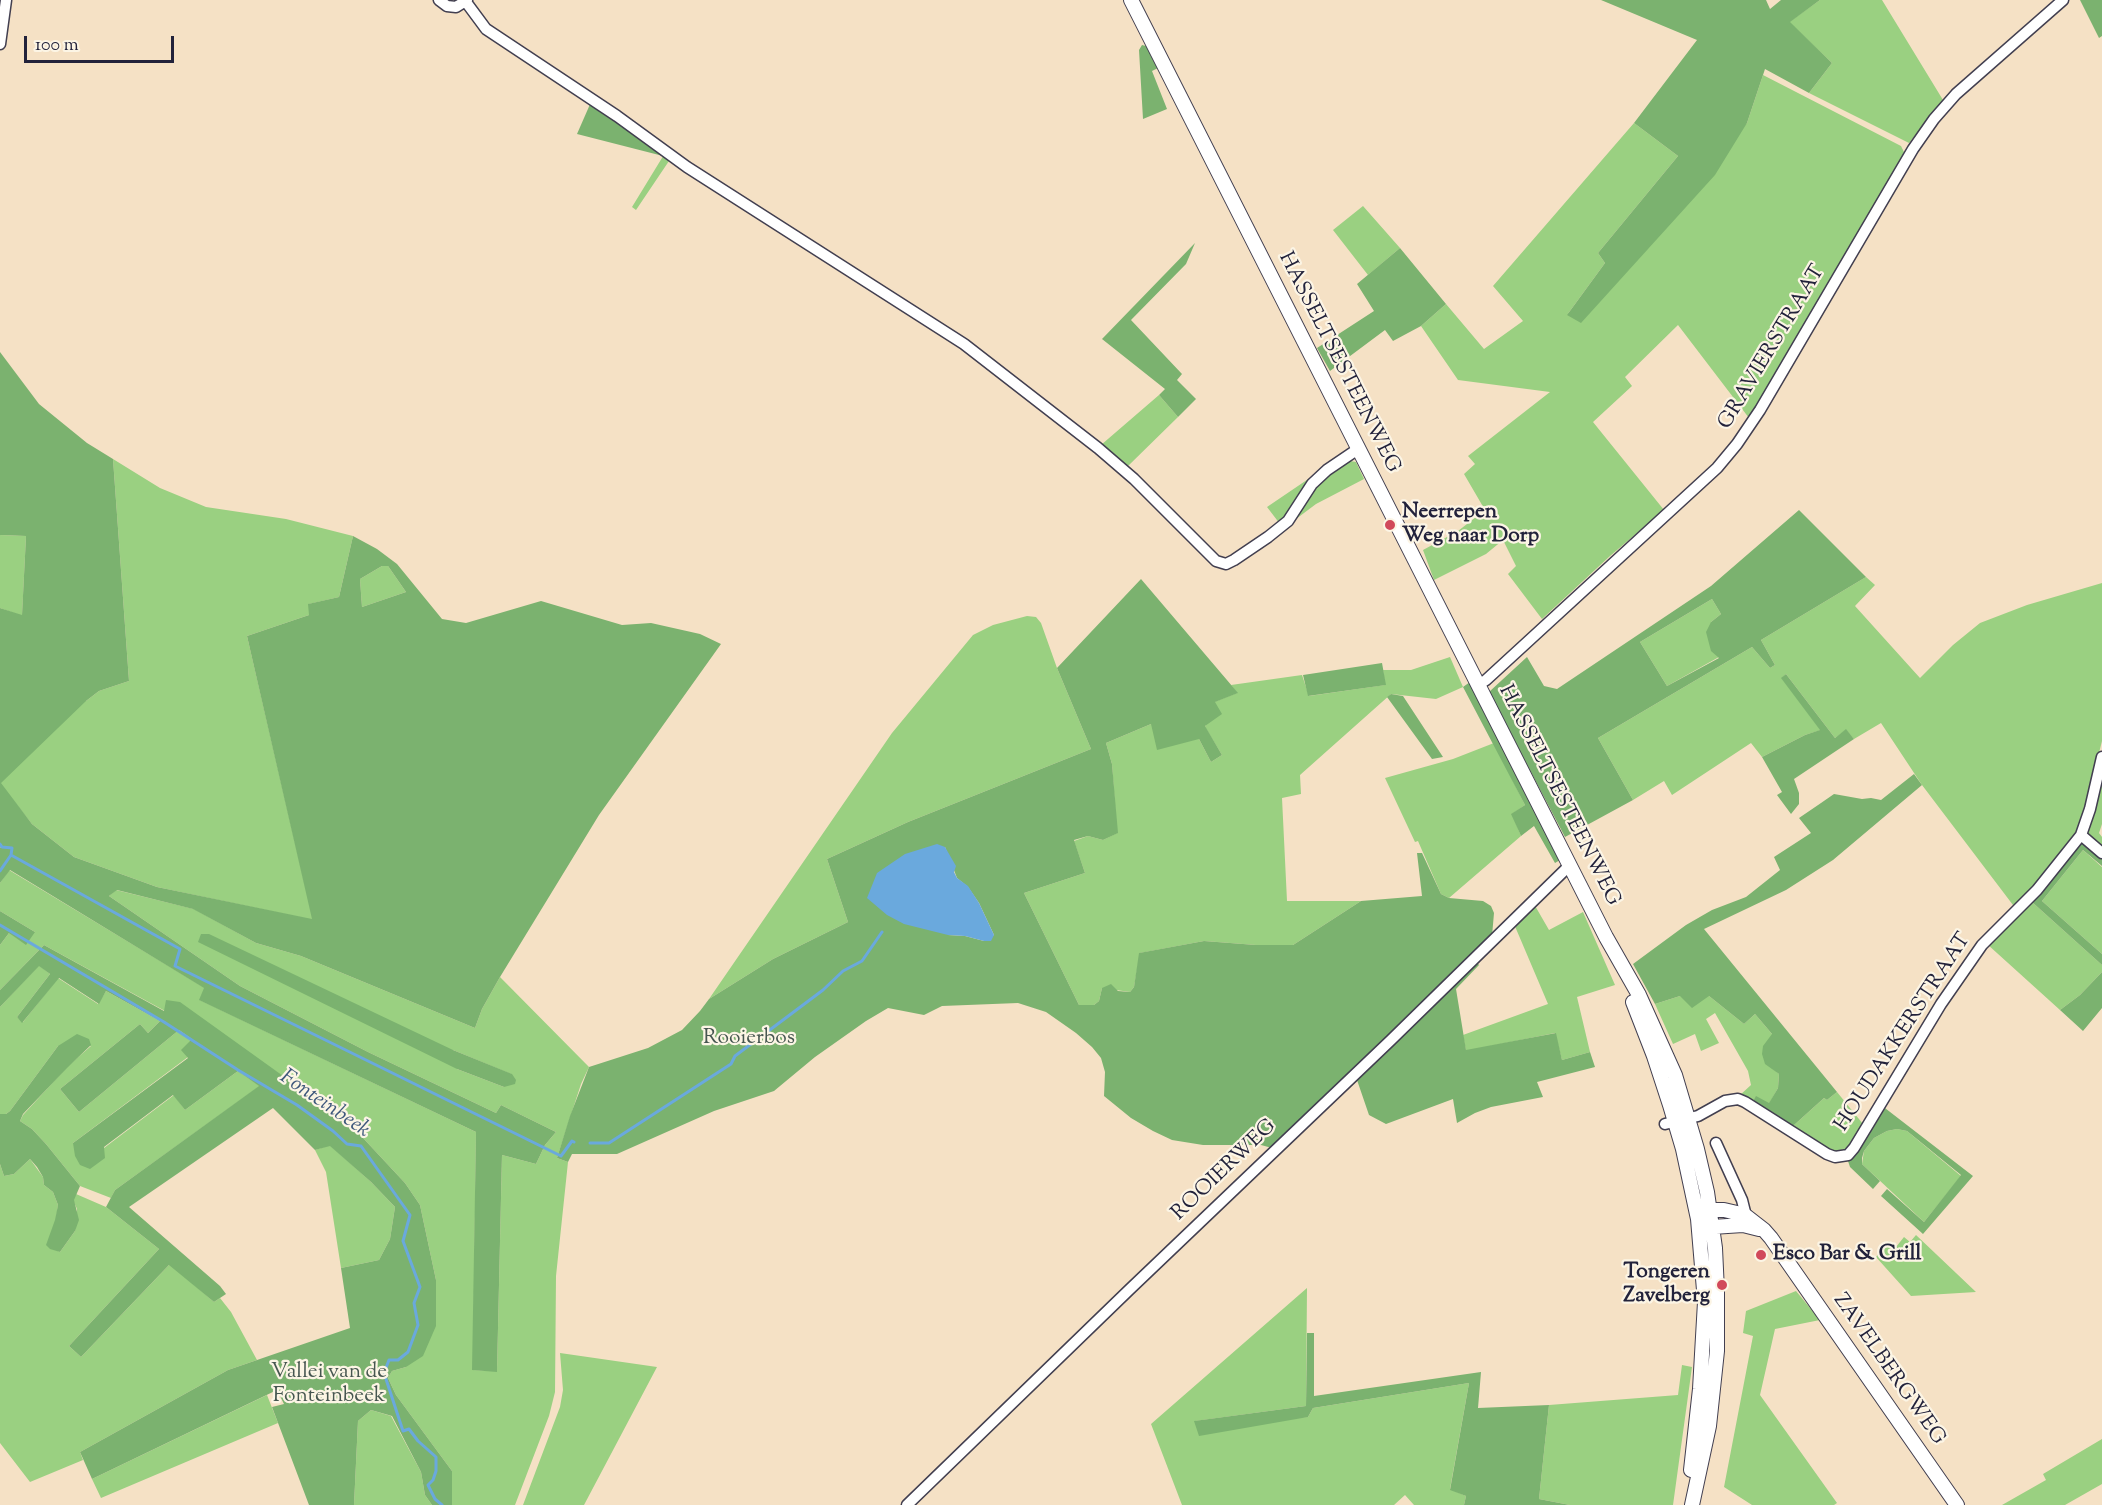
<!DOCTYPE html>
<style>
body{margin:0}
#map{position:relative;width:2102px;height:1505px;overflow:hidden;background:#f5e1c5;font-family:"Sorts Mill Goudy",serif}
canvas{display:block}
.scale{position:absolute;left:24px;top:36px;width:150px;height:27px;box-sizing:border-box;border:3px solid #22223b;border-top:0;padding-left:8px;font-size:18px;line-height:21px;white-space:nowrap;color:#22223b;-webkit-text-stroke:4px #fcf5e5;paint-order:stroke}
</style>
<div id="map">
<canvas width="2102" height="1505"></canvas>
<div class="scale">100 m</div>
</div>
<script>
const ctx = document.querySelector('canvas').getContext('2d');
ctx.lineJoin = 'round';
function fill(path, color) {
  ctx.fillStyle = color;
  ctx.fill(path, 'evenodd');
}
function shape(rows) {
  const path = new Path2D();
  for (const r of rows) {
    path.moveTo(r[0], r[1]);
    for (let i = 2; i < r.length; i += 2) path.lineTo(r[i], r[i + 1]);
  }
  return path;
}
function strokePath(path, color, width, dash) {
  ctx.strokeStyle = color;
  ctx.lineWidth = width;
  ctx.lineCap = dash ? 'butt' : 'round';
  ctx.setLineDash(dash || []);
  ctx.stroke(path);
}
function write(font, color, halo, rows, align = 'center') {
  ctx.font = font + ' "Sorts Mill Goudy",serif';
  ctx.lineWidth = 4.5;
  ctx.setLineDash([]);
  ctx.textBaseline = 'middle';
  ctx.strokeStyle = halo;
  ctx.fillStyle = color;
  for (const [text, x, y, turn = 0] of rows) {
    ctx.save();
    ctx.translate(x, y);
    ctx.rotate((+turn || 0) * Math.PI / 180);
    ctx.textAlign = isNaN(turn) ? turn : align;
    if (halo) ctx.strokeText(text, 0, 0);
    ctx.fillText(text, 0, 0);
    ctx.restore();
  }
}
const green = shape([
 [1820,0,1882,0,1943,100,1909,143,1809,93,1832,63,1789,22],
 [1763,75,1901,146,1904,152,1903,157,1757,407,1749,418,1678,325,1625,377,1632,386,1593,422,1664,510,1610,556,1542,619,1508,574,1516,566,1503,540,1486,554,1434,580,1423,550,1458,531,1485,510,1464,474,1475,464,1468,456,1550,392,1458,380,1421,326,1446,304,1484,349,1523,321,1493,286,1634,123,1678,156,1598,253,1605,263,1567,315,1747,123],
 [665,153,671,158,636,210,632,207],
 [1363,206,1400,248,1368,275,1333,230],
 [1159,395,1178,417,1127,467,1101,445],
 [113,459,160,488,206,507,286,519,353,536,339,597,309,604,309,615,247,636,313,920,157,887,74,857,32,824,12,799,0,795,0,627,86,701,99,691,129,681],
 [1350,461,1356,462,1364,479,1316,504,1288,525,1323,477],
 [1323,469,1280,524,1267,507],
 [0,535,26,536,22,616,0,608],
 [382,566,388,566,406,592,362,607,360,579],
 [1866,577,1875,585,1855,606,1920,678,1953,645,1980,623,2027,605,2102,583,2102,741,2086,805,2078,831,2016,909,1922,785,1881,723,1854,739,1846,730,1835,738,1786,674,1782,678,1821,730,1805,735,1762,757,1751,743,1672,795,1664,781,1633,800,1598,738,1752,647,1770,668,1775,665,1761,640],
 [1712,599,1721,614,1711,622,1719,657,1667,686,1640,642],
 [1027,616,1036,617,1041,623,1057,668,1091,749,908,822,827,859,848,922,773,959,709,999,892,733,973,635,993,625],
 [1450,657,1463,687,1436,699,1391,694,1300,775,1301,794,1282,798,1287,901,1361,901,1293,945,1256,945,1204,941,1140,953,1134,987,1130,992,1102,988,1099,1001,1094,1005,1079,1005,1024,893,1085,873,1074,841,1088,836,1103,840,1117,833,1112,764,1106,743,1151,724,1199,739,1211,762,1222,755,1205,727,1214,702,1237,693,1231,685,1302,675,1309,696,1385,685,1383,670,1411,670],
 [1494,743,1525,805,1512,814,1521,836,1449,898,1441,894,1418,841,1415,842,1385,778,1453,759],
 [2102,766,2102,824,2099,833,2102,837,2102,847,2088,836,2087,830],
 [2083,850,2102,867,2102,954,2042,901],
 [9,870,205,988,200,1000,476,1132,473,1370,497,1371,502,1155,536,1164,545,1145,556,1132,501,1105,496,1113,368,1052,240,986,109,896,116,890,194,909,256,943,301,956,475,1028,482,1009,500,977,589,1067,581,1084,557,1158,568,1162,556,1276,555,1392,549,1416,515,1505,452,1505,452,1471,396,1395,388,1378,392,1371,406,1367,436,1280,420,1205,405,1183,350,1124,275,1071,44,945,0,990,0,945,9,933,35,932,0,911,0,883],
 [453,1050,511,1074,504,1087,457,1069],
 [2032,902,2102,965,2102,972,2080,995,2060,1010,1987,944],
 [1534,904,1549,930,1583,912,1615,985,1577,997,1590,1052,1562,1060,1555,1033,1466,1051,1463,1035,1548,1004,1514,924],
 [39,965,50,974,17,1017,23,1022,58,978,98,1004,106,991,160,1021,148,1033,140,1024,60,1089,79,1112,179,1030,193,1039,188,1057,73,1143,104,1148,174,1095,185,1110,238,1071,260,1086,115,1190,111,1198,80,1186,46,1144,32,1129,20,1121,23,1115,68,1066,91,1046,58,1046,10,1111,6,1114,0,1114,0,1007],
 [1680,996,1709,996,1744,1024,1755,1014,1772,1034,1771,1067,1779,1074,1778,1088,1769,1104,1756,1097,1753,1101,1740,1095,1751,1085,1748,1071,1715,1013,1706,1019,1719,1043,1701,1051,1695,1034,1673,1044,1655,1004],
 [1837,1092,1863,1124,1847,1148,1836,1152,1822,1146,1793,1126,1824,1098,1827,1100],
 [1897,1129,1907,1131,1961,1176,1924,1222,1862,1164,1864,1151,1874,1138,1887,1131],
 [330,1145,371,1182,395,1207,390,1239,379,1260,341,1268,326,1172,315,1150],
 [30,1159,43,1177,44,1185,53,1192,58,1205,56,1220,47,1245,60,1252,75,1231,77,1209,73,1200,76,1194,106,1207,159,1249,69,1346,81,1357,170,1264,214,1302,220,1298,231,1312,257,1360,228,1370,80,1452,83,1460,30,1482,0,1443,0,1164,4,1176,14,1174],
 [1916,1235,1976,1292,1911,1296,1876,1257,1889,1241,1896,1247,1904,1237,1910,1242],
 [1307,1288,1306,1406,1195,1421,1308,1417,1313,1408,1469,1383,1450,1489,1466,1496,1464,1505,1414,1505,1405,1495,1394,1505,1182,1505,1151,1424],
 [1796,1291,1820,1320,1775,1329,1760,1395,1837,1503,1834,1505,1752,1505,1724,1487,1753,1336,1743,1333,1746,1311],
 [560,1353,657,1367,584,1505,523,1505,560,1407,563,1390],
 [1682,1365,1692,1367,1673,1505,1570,1505,1539,1499,1549,1405,1678,1395],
 [267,1395,278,1423,101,1498,92,1479],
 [371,1410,391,1416,421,1472,425,1495,432,1505,354,1505,358,1421],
 [2102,1439,2102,1484,2065,1505,2002,1505,2046,1480,2043,1474]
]);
const forest = shape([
 [1601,0,1766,0,1770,9,1781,0,1820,0,1790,22,1832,63,1809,93,1765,69,1747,123,1715,175,1581,323,1567,315,1605,263,1598,253,1678,156,1634,123,1697,40],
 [2080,0,2102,0,2102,36,2099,38],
 [1142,45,1146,46,1158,68,1152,71,1167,109,1143,119,1139,50],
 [591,102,663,156,577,134],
 [1195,243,1186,264,1131,320,1182,374,1177,380,1196,399,1178,417,1159,395,1165,389,1102,339],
 [1400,248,1446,304,1421,326,1393,341,1385,330,1330,371,1317,348,1374,311,1357,284],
 [0,352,39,404,87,443,113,459,129,681,99,691,86,701,1,783,32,824,74,857,157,887,312,919,247,636,309,615,308,604,339,597,353,536,377,549,397,564,442,619,466,623,541,601,622,625,651,623,700,634,721,644,599,815,500,977,482,1009,475,1028,301,956,256,943,193,909,117,890,109,896,240,986,368,1052,496,1113,501,1105,556,1132,545,1145,536,1164,502,1155,497,1372,472,1370,476,1132,199,1000,204,988,10,870,0,883,0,848,2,845,0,843,0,608,22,615,26,536,0,535],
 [382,566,388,566,406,592,362,607,360,579],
 [1799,510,1866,577,1761,640,1775,665,1770,668,1752,647,1598,738,1633,800,1565,837,1489,692,1527,657,1544,686,1557,689,1711,586],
 [1712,599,1721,614,1711,622,1706,632,1711,651,1719,658,1667,686,1640,642],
 [1141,579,1238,693,1215,702,1222,714,1205,726,1222,755,1211,762,1199,739,1157,750,1151,724,1106,743,1112,764,1118,833,1103,840,1088,836,1074,840,1085,873,1024,893,1079,1005,1094,1005,1099,1001,1102,988,1111,984,1118,991,1130,992,1134,987,1139,953,1204,941,1256,945,1293,945,1361,901,1422,896,1417,853,1422,853,1441,894,1449,898,1483,901,1491,906,1494,913,1492,936,1272,1148,1261,1145,1203,1145,1172,1140,1153,1131,1131,1118,1104,1096,1105,1072,1101,1058,1092,1047,1076,1033,1046,1012,1018,1003,942,1006,924,1015,888,1008,866,1021,815,1057,774,1091,714,1111,617,1154,572,1154,568,1162,557,1158,570,1116,589,1067,648,1048,682,1030,700,1011,709,999,773,959,848,922,827,859,908,822,1091,749,1057,668],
 [945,847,957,878,968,887,979,903,994,935,984,941,965,936,948,935],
 [1382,663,1386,685,1308,696,1303,675],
 [1786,674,1835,738,1846,729,1854,739,1794,779,1799,793,1799,804,1791,814,1777,795,1782,792,1762,757,1805,735,1820,730,1781,678],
 [1470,682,1560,860,1555,863,1534,826,1521,836,1511,814,1525,805,1463,687],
 [1391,694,1403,696,1443,757,1432,759,1387,697],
 [1914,774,1922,785,1833,860,1786,890,1704,929,1837,1092,1827,1100,1824,1098,1793,1126,1753,1101,1756,1096,1769,1103,1778,1088,1779,1074,1765,1064,1762,1054,1763,1046,1772,1034,1755,1014,1744,1024,1709,996,1692,1008,1680,996,1655,1004,1633,964,1686,925,1712,910,1746,897,1780,870,1774,857,1811,833,1799,818,1821,803,1834,794,1862,799,1871,798,1881,800],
 [2081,839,2102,858,2102,866,2083,850,2042,901,2102,954,2102,965,2032,902],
 [0,911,35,932,26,945,9,933,0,945],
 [201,934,209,934,453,1050,512,1074,516,1080,515,1084,504,1087,457,1069,198,942],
 [44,945,164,1011,166,1000,180,1002,350,1124,405,1183,420,1205,436,1280,436,1326,423,1356,406,1367,392,1371,388,1378,396,1395,452,1471,452,1505,432,1505,425,1495,421,1472,392,1416,371,1410,358,1421,354,1505,309,1505,272,1407,284,1404,277,1390,92,1479,80,1452,228,1370,350,1328,341,1268,379,1260,390,1239,395,1207,371,1182,330,1146,315,1150,273,1108,129,1207,220,1286,226,1294,214,1302,169,1265,81,1357,69,1346,159,1249,106,1207,115,1190,259,1086,238,1071,185,1110,173,1095,104,1147,105,1158,90,1169,80,1165,75,1156,73,1143,188,1058,181,1050,192,1039,179,1030,79,1112,60,1089,140,1024,148,1033,160,1021,106,991,99,1004,59,978,22,1023,17,1017,50,974,39,966,0,1007,0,990],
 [1476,961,1479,965,1456,989,1466,1050,1556,1033,1562,1060,1590,1052,1595,1067,1537,1082,1543,1097,1491,1107,1475,1113,1457,1123,1453,1099,1386,1124,1369,1115,1357,1080],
 [2102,972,2102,1008,2083,1031,2060,1010,2080,995],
 [77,1034,89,1039,91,1045,68,1067,23,1114,20,1121,32,1129,46,1144,80,1186,74,1200,79,1220,75,1231,60,1252,50,1249,46,1245,55,1220,58,1205,53,1192,44,1185,43,1177,37,1167,30,1159,14,1174,4,1176,0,1164,0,1114,6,1114,10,1111,58,1046],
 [1881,1105,1973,1176,1923,1234,1881,1196,1887,1189,1924,1222,1961,1175,1907,1131,1897,1129,1887,1131,1874,1138,1864,1151,1862,1158,1862,1164,1880,1181,1873,1189,1850,1167,1848,1161],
 [1307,1333,1314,1333,1314,1396,1481,1372,1478,1408,1549,1405,1539,1499,1570,1505,1464,1505,1466,1496,1450,1490,1469,1383,1313,1408,1308,1417,1199,1436,1194,1421,1306,1406]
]);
const water = shape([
 [937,844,945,847,956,866,954,872,957,878,968,886,979,903,994,935,991,941,984,941,965,936,948,935,904,924,887,915,867,898,877,873,905,854]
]);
const stream = shape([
 [0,844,2,847,12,848,11,855,0,871],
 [11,855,180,949,175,966,561,1156,572,1141,574,1142],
 [0,925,164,1022,238,1070,297,1105,333,1131,347,1144,361,1146,410,1215,403,1241,420,1287,414,1303,418,1325,408,1352,398,1360,389,1360,384,1373,403,1431,409,1429,418,1441,436,1457,436,1471,433,1480,428,1485,435,1499,442,1505],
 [590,1143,609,1143,731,1064,735,1056,823,990,843,971,862,961,882,932]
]);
const minor = shape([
 [439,0,447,6,456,7,467,0],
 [466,2,486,29,617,116,687,167,964,344,1098,448,1134,479,1216,561,1226,564,1234,560,1268,537,1288,521,1312,484,1327,470,1358,449],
 [0,44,6,0],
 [1478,685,1486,680,1717,468,1737,444,1760,410,1913,149,1934,119,1956,94,2063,0],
 [2081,835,2102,853],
 [1665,1124,1698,1116,1725,1101,1738,1099,1745,1102,1827,1154,1835,1157,1848,1155,1854,1148,1941,1004,1982,945,2037,890,2081,835,2090,809,2102,757],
 [1716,1143,1742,1200,1746,1216,1744,1222],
 [907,1505,1129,1290,1391,1040,1570,865]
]);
const major = shape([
 [1131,0,1606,937,1639,995,1675,1075,1697,1149,1707,1192,1715,1248,1717,1291,1717,1351,1709,1426,1692,1505],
 [1633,1002,1654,1056,1670,1105,1683,1149,1698,1219,1705,1302,1700,1389,1691,1470],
 [1702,1216,1710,1210,1724,1210,1737,1213,1746,1216,1764,1230,1771,1238,1957,1505],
 [1705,1223,1712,1227,1743,1225,1759,1229]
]);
const markers = [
 [1390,525,6,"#d1495b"],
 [1761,1255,6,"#d1495b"],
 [1722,1285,6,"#d1495b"]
];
const streetNames = [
 ["GRAVIERSTRAAT",1773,348,-59],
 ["HASSELTSESTEENWEG",1338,363,63],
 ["HASSELTSESTEENWEG",1558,796,63],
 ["HOUDAKKERSTRAAT",1904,1033,-57],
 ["ROOIERWEG",1225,1171,-44],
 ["ZAVELBERGWEG",1888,1370,55]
];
const poiNames = [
 ["Neerrepen",1402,513],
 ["Weg naar Dorp",1402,537],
 ["Esco Bar & Grill",1773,1255],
 ["Tongeren",1710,1273,"right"],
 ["Zavelberg",1710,1297,"right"]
];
const parkNames = [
 ["Rooierbos",749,1039],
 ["Vallei van de",329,1373],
 ["Fonteinbeek",329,1397]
];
const waterNames = [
 ["Fonteinbeek",324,1105,34]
];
fill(green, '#9ad081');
fill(forest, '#7bb26f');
fill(water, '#6aa9dd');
strokePath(stream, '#6aa9dd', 3);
strokePath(minor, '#423f50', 13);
strokePath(major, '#423f50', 16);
strokePath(minor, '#fff', 10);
strokePath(major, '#fff', 14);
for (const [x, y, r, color] of markers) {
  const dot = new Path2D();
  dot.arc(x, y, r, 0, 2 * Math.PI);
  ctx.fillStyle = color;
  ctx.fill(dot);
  strokePath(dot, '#fcf5e5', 2);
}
write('21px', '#22223b', '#fcf5e5', streetNames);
write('bold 21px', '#22223b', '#fcf5e5', poiNames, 'left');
write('21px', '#465650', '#fcf5e5', parkNames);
write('italic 22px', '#3f587c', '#fcf5e5', waterNames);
</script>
